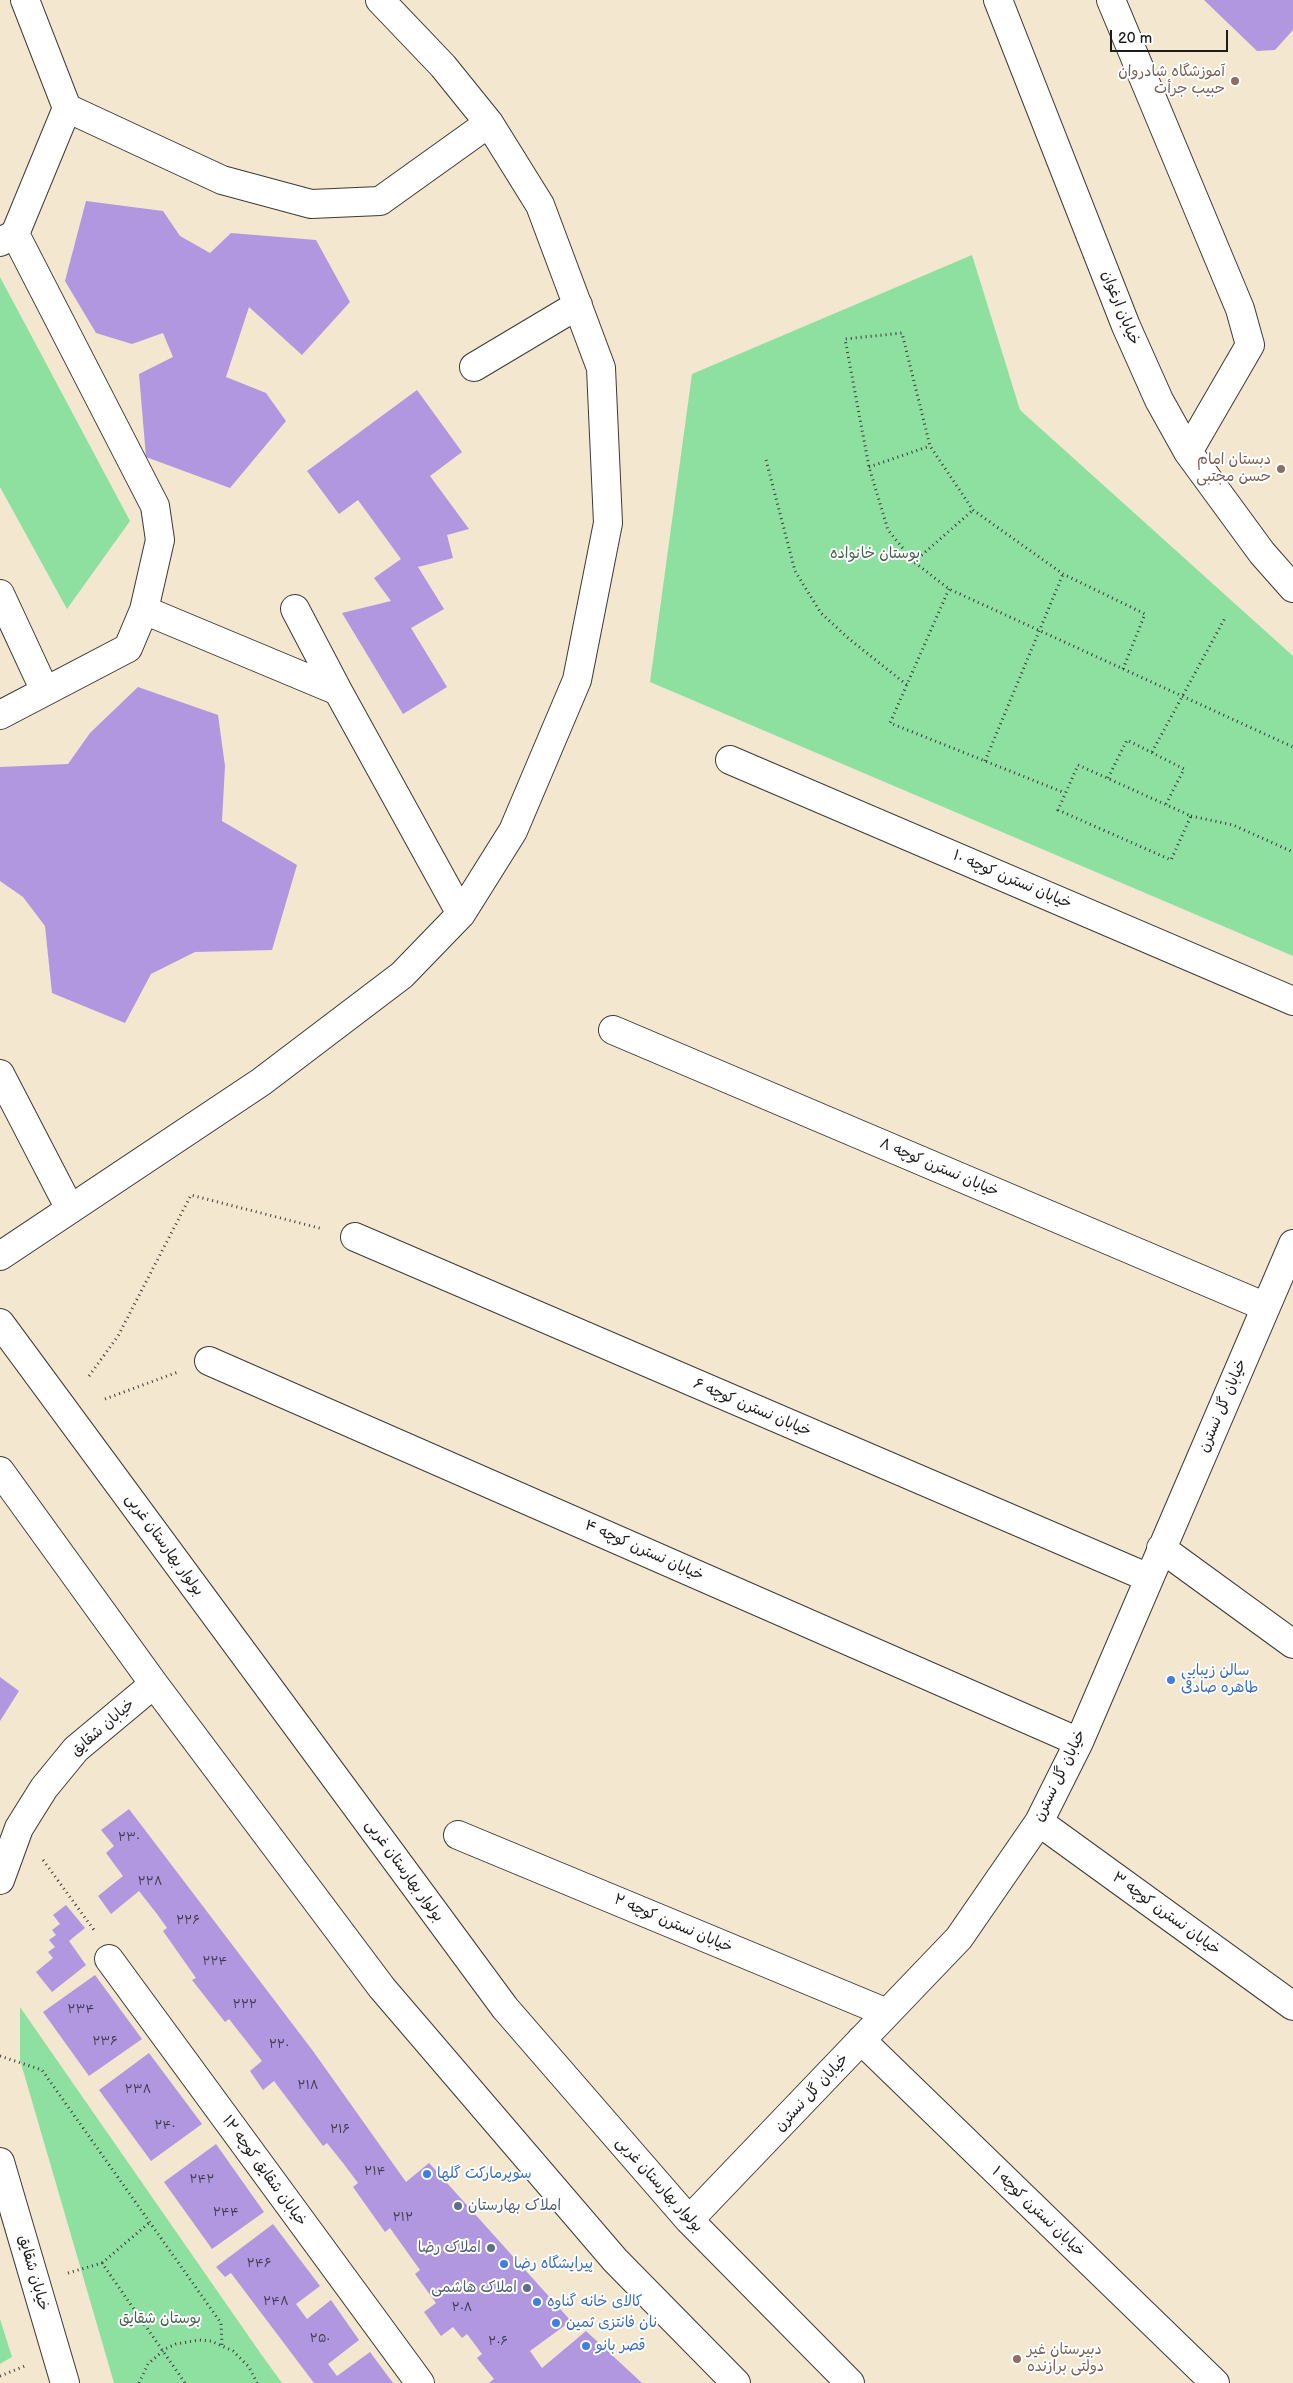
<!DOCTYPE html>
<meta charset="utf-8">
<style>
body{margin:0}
#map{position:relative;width:1293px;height:2383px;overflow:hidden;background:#f3e7cf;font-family:"Balsamiq Sans",sans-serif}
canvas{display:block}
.scale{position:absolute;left:1110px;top:30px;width:118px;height:22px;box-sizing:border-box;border:2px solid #1c1c1c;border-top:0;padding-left:6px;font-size:15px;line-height:18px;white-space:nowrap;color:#1c1c1c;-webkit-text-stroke:4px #fff;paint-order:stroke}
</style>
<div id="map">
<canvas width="1293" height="2383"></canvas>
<div class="scale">20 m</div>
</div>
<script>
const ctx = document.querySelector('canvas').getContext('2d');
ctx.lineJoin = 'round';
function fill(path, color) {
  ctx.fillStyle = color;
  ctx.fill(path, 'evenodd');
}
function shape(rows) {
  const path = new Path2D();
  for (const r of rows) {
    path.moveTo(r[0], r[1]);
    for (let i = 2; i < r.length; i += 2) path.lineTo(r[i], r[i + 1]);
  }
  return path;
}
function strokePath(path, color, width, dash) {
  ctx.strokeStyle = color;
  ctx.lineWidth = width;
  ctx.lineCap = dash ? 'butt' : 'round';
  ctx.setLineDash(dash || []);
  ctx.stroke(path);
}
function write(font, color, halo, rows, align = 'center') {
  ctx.font = font + ' "Balsamiq Sans","Playpen Sans Arabic",sans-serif';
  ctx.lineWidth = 4;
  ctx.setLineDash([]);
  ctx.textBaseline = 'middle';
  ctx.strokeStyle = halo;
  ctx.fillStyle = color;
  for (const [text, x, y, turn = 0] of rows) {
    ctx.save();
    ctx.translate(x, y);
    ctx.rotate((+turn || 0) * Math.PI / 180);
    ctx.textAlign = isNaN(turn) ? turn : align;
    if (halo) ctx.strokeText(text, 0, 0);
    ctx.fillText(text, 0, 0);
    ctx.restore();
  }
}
const green = shape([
 [972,255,1020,410,1293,656,1293,956,650,682,692,374],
 [0,277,130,521,67,609,0,487],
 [20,2007,261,2354,282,2383,114,2383,20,2060],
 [0,2319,12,2357,0,2364]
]);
const building = shape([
 [1204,0,1293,0,1293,30,1275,50,1257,51],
 [86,201,163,211,180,236,210,253,231,233,316,240,350,302,302,355,249,307,226,377,266,393,286,421,230,488,146,457,139,374,173,357,163,333,132,344,96,333,65,281],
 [417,390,462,452,430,476,469,529,447,535,453,558,418,567,444,609,411,628,447,687,403,714,342,613,391,601,374,578,401,559,358,500,339,514,307,471],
 [138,687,218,715,225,766,222,821,297,865,272,950,195,952,151,974,125,1023,52,993,45,926,23,897,0,881,0,767,68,764,90,733],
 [0,1677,19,1691,0,1721],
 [129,1809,313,2051,406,2182,429,2163,571,2321,530,2351,542,2368,586,2331,642,2383,489,2383,494,2379,477,2358,482,2354,467,2334,462,2338,453,2327,441,2336,424,2312,436,2303,415,2274,420,2270,390,2228,385,2232,353,2187,358,2183,343,2163,327,2143,323,2146,274,2081,263,2090,250,2071,262,2061,229,2019,225,2022,192,1980,196,1978,163,1931,167,1928,157,1914,139,1891,111,1914,98,1896,123,1876,106,1853,114,1846,101,1830],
 [66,1905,85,1928,69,1941,86,1965,52,1992,36,1972,53,1958,48,1952,55,1947,49,1940,56,1935,52,1930,60,1924,53,1915],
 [95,1975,142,2039,89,2076,43,2012],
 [149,2053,202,2124,151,2161,99,2090],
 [216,2144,264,2212,212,2249,164,2182],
 [273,2224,320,2286,296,2304,307,2319,331,2300,359,2340,328,2364,337,2376,370,2352,393,2383,314,2383,231,2273,225,2277,216,2267]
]);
const path = shape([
 [766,460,795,571,821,613,848,638,907,685],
 [869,467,930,446],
 [914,562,973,510],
 [949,589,890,723,1065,793],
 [1123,669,1145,614,1063,574,973,510,930,446,902,333,845,339,869,467,888,530,914,562,949,589,1293,747],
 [1152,752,1226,616],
 [985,761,1063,574],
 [1078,765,1191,816,1171,860,1058,810,1078,765],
 [1108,778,1127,740,1184,769,1166,804],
 [1191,816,1233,825,1293,852],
 [89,1376,118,1336,191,1195,323,1229],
 [105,1399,178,1372],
 [43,1860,94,1930],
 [0,2056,42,2070,221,2323,222,2345],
 [102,2263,150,2222],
 [68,2273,102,2263,185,2383],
 [0,2376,25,2366],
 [139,2383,148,2364,165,2349,176,2344,199,2340,211,2341,233,2351,249,2367,257,2383]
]);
const minor = shape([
 [998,0,1126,326,1159,400,1188,452,1262,553,1293,588],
 [1111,0,1240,309,1250,345,1188,452],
 [67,108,222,180,311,204,380,201,489,123],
 [0,242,15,234,67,108,25,0],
 [474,367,578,305],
 [0,594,45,691],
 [295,609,338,691,461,914],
 [144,610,338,691],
 [0,715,128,648,144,610,160,540,155,506,15,234],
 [730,760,1293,1001],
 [613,1030,1266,1307],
 [0,1074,70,1209],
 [355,1237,1149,1578],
 [0,1256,261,1082,402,975,461,914,513,831,577,680,608,523,601,368,540,205,489,123,443,66,380,0],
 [0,1323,505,2008,689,2220,850,2383],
 [209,1361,1079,1742],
 [0,1471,154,1684,382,1988,615,2260,736,2383],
 [1161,1548,1293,1644],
 [1039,1822,1293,2006],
 [458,1835,887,2013],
 [0,1880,19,1828,44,1788,76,1749,154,1684],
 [109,1959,420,2383],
 [861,2040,1215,2383],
 [0,2162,65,2383],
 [689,2220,959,1938,1039,1822,1079,1742,1293,1244]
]);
const markers = [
 [1235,81,5,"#8d6e63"],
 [1281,469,5,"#8d6e63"],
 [1171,1680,5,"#3f7fe0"],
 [427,2174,5,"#3f7fe0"],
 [458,2206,5,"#5c6f8a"],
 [491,2248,5,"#5c6f8a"],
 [504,2264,5,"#3f7fe0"],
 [527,2288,5,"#5c6f8a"],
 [537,2302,5,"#3f7fe0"],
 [556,2323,5,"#3f7fe0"],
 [586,2346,5,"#3f7fe0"],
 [1017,2359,5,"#8d6e63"]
];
const numberNames = [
 ["۲۳۰",129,1838],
 ["۲۲۸",150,1882],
 ["۲۲۶",188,1921],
 ["۲۲۴",215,1962],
 ["۲۲۲",245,2005],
 ["۲۳۴",81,2010],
 ["۲۳۶",105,2042],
 ["۲۲۰",279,2045],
 ["۲۱۸",308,2086],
 ["۲۳۸",138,2090],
 ["۲۴۰",165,2126],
 ["۲۱۶",340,2130],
 ["۲۱۴",375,2172],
 ["۲۴۲",202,2180],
 ["۲۴۴",226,2213],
 ["۲۱۲",403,2218],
 ["۲۴۶",259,2264],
 ["۲۴۸",276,2302],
 ["۲۰۸",462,2308],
 ["۲۵۰",320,2339],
 ["۲۰۶",498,2342]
];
const educationNames = [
 ["آموزشگاه شادروان",1225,72],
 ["حبیب جرأت",1225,89],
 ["دبستان امام",1271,460],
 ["حسن مجتبی",1271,477],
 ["دبیرستان غیر",1027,2350,"left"],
 ["دولتی برازنده",1027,2367,"left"]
];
const streetNames = [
 ["خیابان ارغوان",1120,308,68],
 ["خیابان نسترن کوچه ۱۰",1012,880,23],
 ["خیابان نسترن کوچه ۸",939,1168,23],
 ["خیابان گل نسترن",1223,1406,-67],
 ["خیابان نسترن کوچه ۶",752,1408,23],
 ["بولوار بهارستان غربی",164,1545,54],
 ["خیابان نسترن کوچه ۴",644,1551,24],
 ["خیابان شقایق",103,1728,-41],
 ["خیابان گل نسترن",1060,1776,-64],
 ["بولوار بهارستان غربی",404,1871,54],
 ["خیابان نسترن کوچه ۳",1166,1914,36],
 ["خیابان نسترن کوچه ۲",673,1924,23],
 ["خیابان گل نسترن",812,2093,-47],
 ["خیابان شقایق کوچه ۱۲",264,2171,54],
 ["بولوار بهارستان غربی",659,2185,48],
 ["خیابان نسترن کوچه ۱",1038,2212,44],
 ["خیابان شقایق",33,2273,74]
];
const parkNames = [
 ["بوستان خانواده",875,554],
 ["بوستان شقایق",160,2319]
];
const shopNames = [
 ["سالن زیبایی",1181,1671],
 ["طاهره صادقی",1181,1688],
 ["سوپرمارکت گلها",437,2174],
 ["پیرایشگاه رضا",514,2264],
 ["کالای خانه گناوه",547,2302],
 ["نان فانتزی ثمین",566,2323],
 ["قصر بانو",596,2346]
];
const serviceNames = [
 ["املاک بهارستان",468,2206,"left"],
 ["املاک رضا",481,2248],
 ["املاک هاشمی",517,2288]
];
fill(green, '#8ee0a1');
fill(building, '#b097df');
strokePath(minor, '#3c3a37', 30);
strokePath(path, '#3c3a37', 3, [1, 4]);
strokePath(minor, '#fff', 28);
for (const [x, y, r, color] of markers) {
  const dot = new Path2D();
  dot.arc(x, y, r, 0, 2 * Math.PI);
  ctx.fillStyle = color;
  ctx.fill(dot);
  strokePath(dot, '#fff', 2);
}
write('12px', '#413b4d', null, numberNames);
write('15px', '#785e54', '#fff', educationNames, 'right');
write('15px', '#1c1c1c', '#fff', streetNames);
write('15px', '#44614b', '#fff', parkNames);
write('15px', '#366cbe', '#fff', shopNames, 'left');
write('15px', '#4e5e75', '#fff', serviceNames, 'right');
</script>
